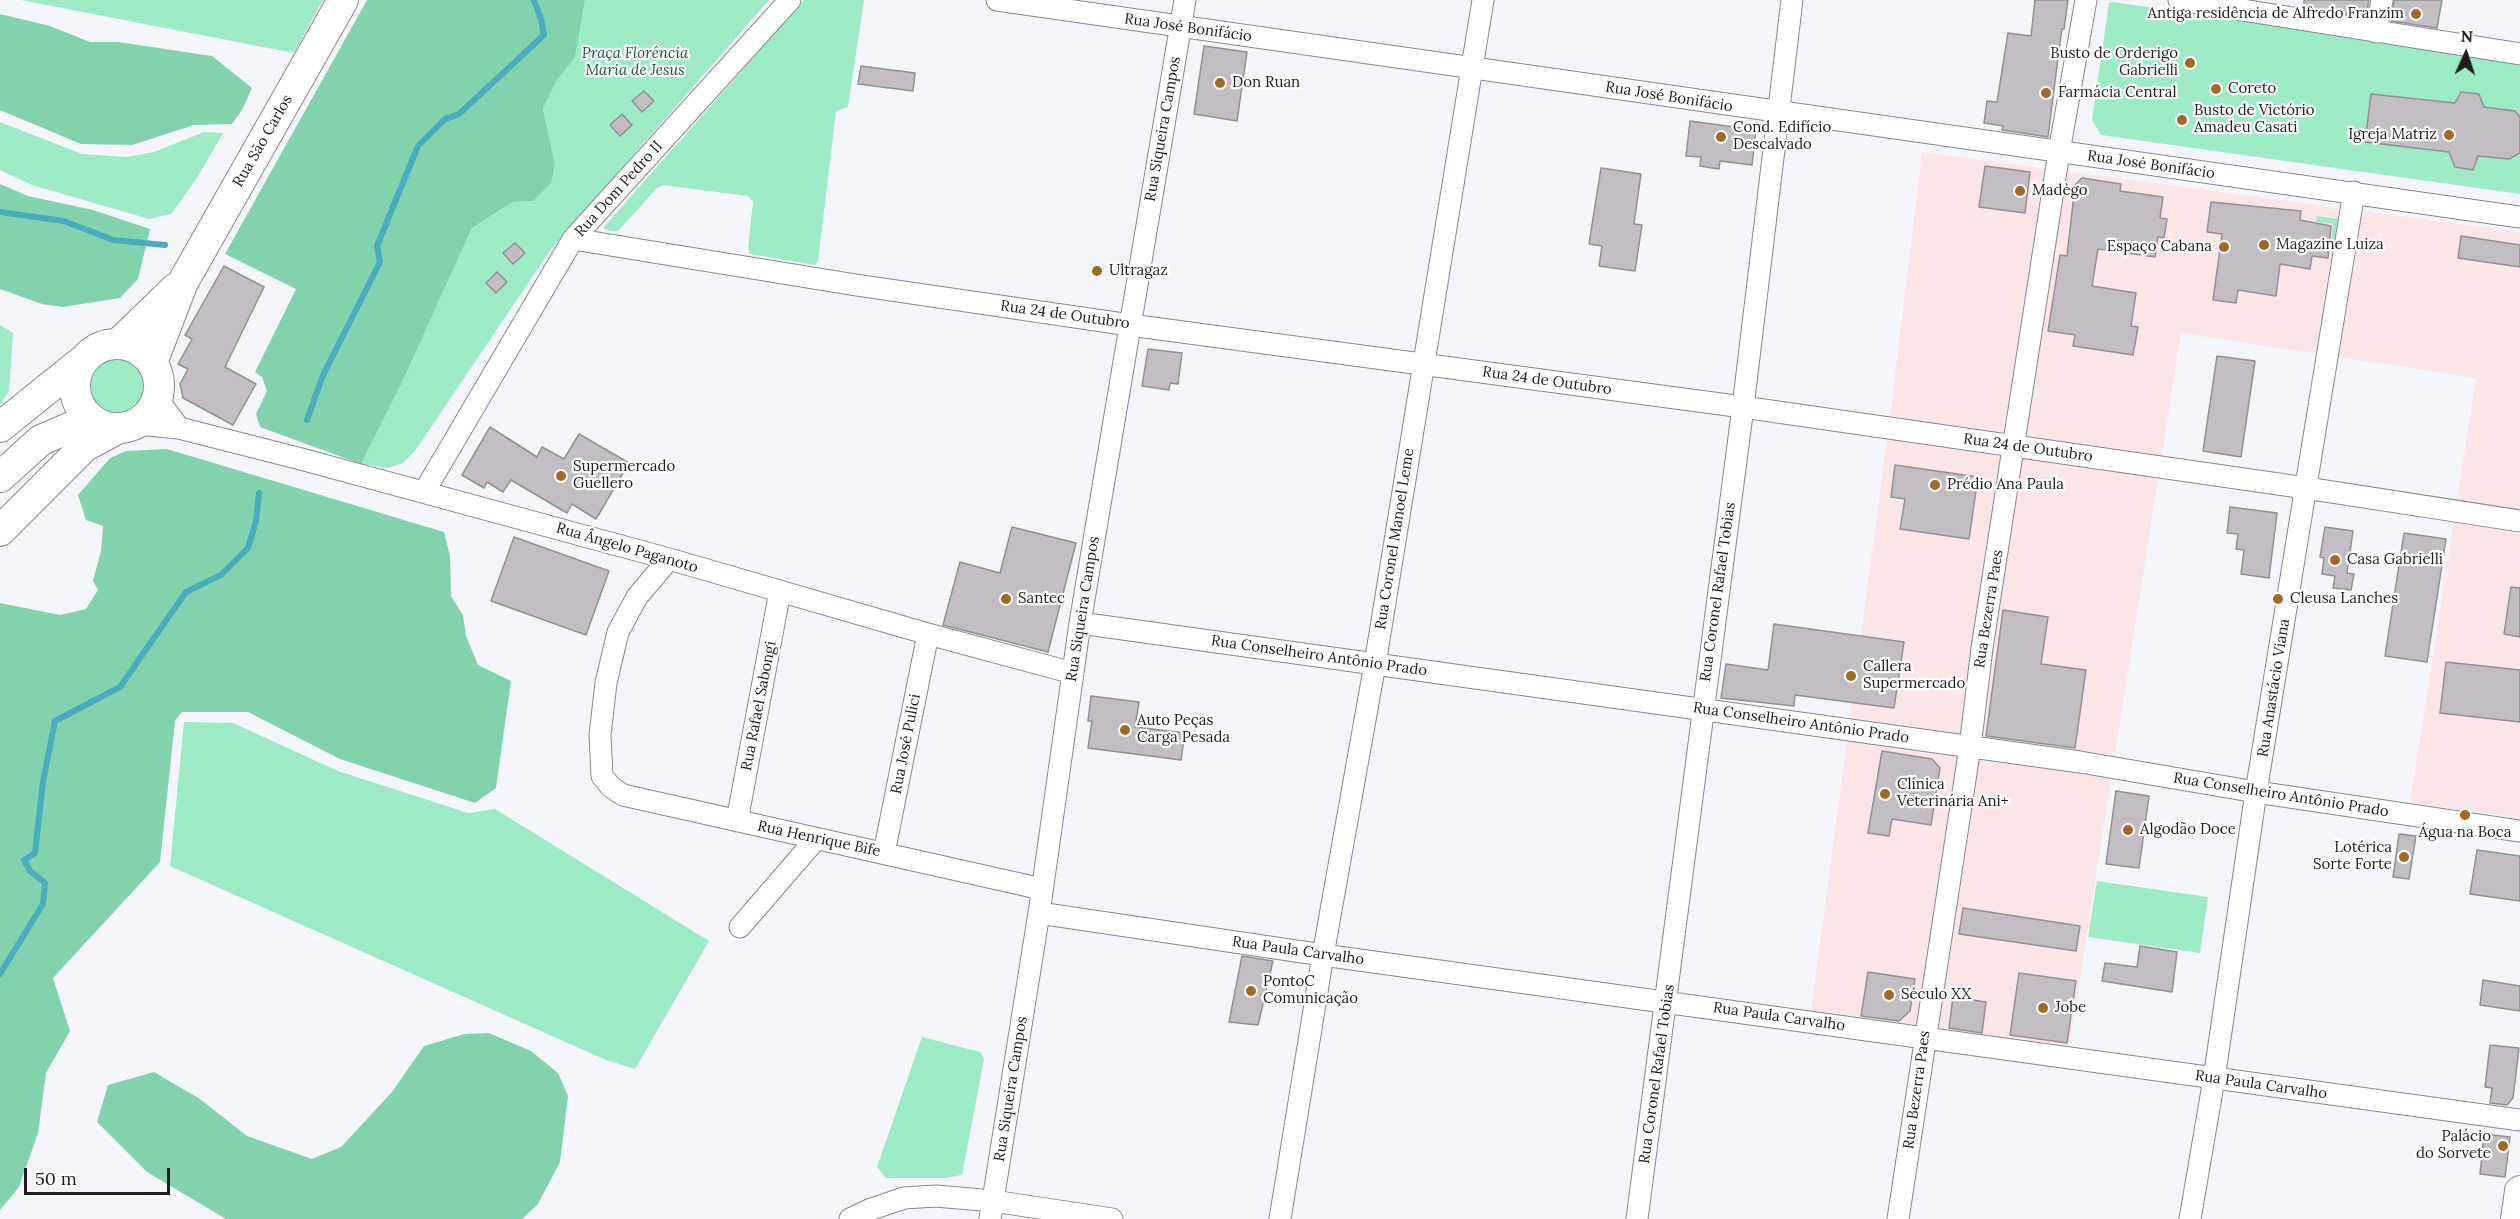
<!DOCTYPE html>
<meta charset="utf-8">
<style>
body{margin:0}
#map{position:relative;width:2520px;height:1219px;overflow:hidden;background:#f4f5fb;font-family:Lora,serif}
canvas{display:block}
.north{position:absolute;left:2436px;top:24px;width:60px;height:60px;-webkit-text-stroke:4px #fff;paint-order:stroke;rotate:3deg;font-size:16px;font-weight:700;line-height:24px;text-align:center;color:#1d1d1f}
.north::after{content:'';display:block;margin:auto;width:21px;height:27px;background:#1d1d1f;clip-path:polygon(50% 0,100% 100%,50% 72%,0 100%)}
.scale{position:absolute;left:24px;top:1168px;width:146px;height:27px;box-sizing:border-box;border:3px solid #1d1d1f;border-top:0;padding-left:8px;font-size:18px;line-height:21px;white-space:nowrap;color:#1d1d1f;-webkit-text-stroke:4px #fff;paint-order:stroke}
</style>
<div id="map">
<canvas width="2520" height="1219"></canvas>
<div class="north">N</div>
<div class="scale">50 m</div>
</div>
<script>
const ctx = document.querySelector('canvas').getContext('2d');
ctx.lineJoin = 'round';
function fill(path, color) {
  ctx.fillStyle = color;
  ctx.fill(path, 'evenodd');
}
function shape(rows) {
  const path = new Path2D();
  for (const r of rows) {
    if (r.length === 3) {
      path.moveTo(r[0] + r[2], r[1]);
      path.arc(r[0], r[1], r[2], 0, 2 * Math.PI);
      continue;
    }
    path.moveTo(r[0], r[1]);
    for (let i = 2; i < r.length; i += 2) path.lineTo(r[i], r[i + 1]);
  }
  return path;
}
function strokePath(path, color, width, dash) {
  ctx.strokeStyle = color;
  ctx.lineWidth = width;
  ctx.lineCap = dash ? 'butt' : 'round';
  ctx.setLineDash(dash || []);
  ctx.stroke(path);
}
function write(font, color, halo, rows, align = 'center') {
  ctx.font = font + ' Lora,serif';
  ctx.lineWidth = 4.5;
  ctx.setLineDash([]);
  ctx.textBaseline = 'middle';
  ctx.strokeStyle = halo;
  ctx.fillStyle = color;
  for (const [text, x, y, turn = 0] of rows) {
    ctx.save();
    ctx.translate(x, y);
    ctx.rotate((+turn || 0) * Math.PI / 180);
    ctx.textAlign = isNaN(turn) ? turn : align;
    if (halo) ctx.strokeText(text, 0, 0);
    ctx.fillText(text, 0, 0);
    ctx.restore();
  }
}
const commercial = shape([
 [1922,152,2520,232,2520,818,2410,803,2476,378,2181,333,2069,1049,1811,1011,1890,417]
]);
const green = shape([
 [21,0,323,0,294,53],
 [585,0,769,0,551,249,415,451,403,463,388,468,361,464,400,387,472,228,513,202,533,201,555,164,543,109,557,80,575,58],
 [804,0,864,0,848,107,836,111,818,261,815,265,750,254,748,248,753,202,748,196,663,185,657,188,618,231,610,231,603,228],
 [2113,2,2520,62,2520,194,2101,135,2092,120,2109,3],
 [0,122,82,154,127,157,154,152,204,132,223,133,197,178,171,214,149,219,32,185,0,170],
 [2317,216,2338,219,2335,242,2331,242,2333,224,2316,222],
 [0,325,13,333,9,391,0,405],
 [118,387,32],
 [184,722,233,723,338,771,468,813,495,809,709,941,635,1069,606,1060,170,866],
 [2097,881,2208,897,2200,953,2088,937],
 [922,1037,980,1052,984,1059,962,1175,946,1178,886,1178,877,1167]
]);
const forest = shape([
 [367,0,585,0,575,58,557,80,543,109,555,164,551,183,533,201,513,202,472,228,400,387,361,464,260,427,256,414,267,391,262,377,255,372,296,289,225,254],
 [0,14,50,26,90,42,118,42,212,56,252,88,242,110,232,124,194,125,132,145,81,144,0,110],
 [0,184,28,196,93,210,150,229,138,279,120,298,63,307,42,304,0,289],
 [167,449,444,532,450,556,451,596,463,615,466,636,478,665,511,681,496,788,475,803,340,759,248,712,182,712,175,721,160,862,53,978,70,1031,46,1073,38,1133,19,1187,0,1210,0,603,60,615,86,609,98,590,93,581,101,551,103,526,86,520,78,495,110,458,126,451],
 [489,1033,531,1051,558,1073,568,1096,560,1162,538,1204,522,1219,226,1219,147,1172,97,1122,108,1085,154,1072,200,1099,247,1136,312,1159,341,1147,392,1092,424,1046,464,1034]
]);
const stream = shape([
 [0,212,64,221,113,240,165,245],
 [307,420,323,375,380,262,377,246,418,146,445,119,459,114,544,35,541,19,534,0],
 [0,974,43,904,45,883,30,871,24,860,35,853,43,782,55,721,120,687,186,592,221,575,248,548,256,521,259,493]
]);
const building = shape([
 [2035,0,2068,0,2064,29,2062,29,2059,50,2048,137,2002,130,2003,126,1984,123,1987,101,1997,102,2008,33,2031,36,2035,0],
 [2304,0,2369,0,2366,17,2304,7,2304,0],
 [2394,0,2442,0,2437,28,2391,21,2394,0],
 [1204,46,1247,52,1237,121,1194,114,1204,46],
 [861,66,915,73,913,91,858,84,861,66],
 [644,91,654,101,642,112,632,101,644,91],
 [2461,92,2479,94,2484,107,2515,111,2520,117,2520,153,2509,159,2478,156,2473,170,2455,167,2449,152,2365,142,2371,94,2455,103,2461,92],
 [622,114,632,125,620,136,610,125,622,114],
 [1690,121,1756,130,1752,165,1720,161,1719,169,1700,166,1701,157,1686,156,1690,121],
 [1985,166,2030,172,2025,213,1979,207,1985,166],
 [1601,168,1641,174,1634,224,1642,225,1635,271,1599,266,1602,246,1589,244,1601,168],
 [2082,178,2121,184,2120,191,2163,197,2160,218,2167,219,2164,238,2158,237,2155,257,2098,249,2092,286,2136,293,2131,326,2138,327,2133,355,2073,346,2075,335,2048,331,2060,255,2067,256,2075,185,2082,178],
 [2211,202,2301,211,2300,220,2331,226,2328,258,2312,256,2310,269,2280,264,2276,296,2238,290,2236,303,2213,300,2222,234,2207,232,2211,202],
 [2461,236,2520,245,2520,267,2458,258,2461,236],
 [515,243,525,253,513,264,503,253,515,243],
 [224,266,264,287,225,367,256,384,233,425,183,398,180,384,188,369,178,364,192,339,185,335,224,266],
 [497,272,507,282,496,293,486,283,497,272],
 [1148,349,1182,353,1178,384,1170,383,1169,390,1142,386,1148,349],
 [2217,356,2255,361,2241,457,2203,451,2217,356],
 [490,427,537,457,542,447,564,459,579,434,629,463,596,519,572,504,567,513,511,480,503,492,487,482,484,488,462,475,490,427],
 [1895,465,1978,477,1969,539,1900,529,1905,499,1891,497,1895,465],
 [2230,507,2277,513,2269,578,2241,574,2244,550,2236,549,2238,534,2227,533,2230,507],
 [1012,527,1076,543,1048,652,943,625,960,562,1000,573,1012,527],
 [2325,527,2353,531,2347,573,2354,574,2351,590,2333,588,2335,576,2322,574,2324,558,2320,557,2325,527],
 [2404,533,2446,539,2427,662,2385,656,2404,533],
 [514,537,609,571,586,635,491,601,514,537],
 [2511,587,2520,588,2520,637,2504,634,2511,587],
 [2003,610,2048,617,2041,664,2086,670,2075,748,1986,736,2003,610],
 [1774,624,1904,642,1894,708,1795,695,1794,706,1721,698,1726,664,1768,670,1774,624],
 [2446,662,2520,670,2520,722,2440,713,2446,662],
 [1091,696,1139,702,1135,727,1185,733,1181,760,1088,748,1092,721,1088,721,1091,696],
 [1882,751,1932,759,1940,768,1931,825,1892,819,1889,836,1868,833,1882,751],
 [2116,791,2149,796,2139,868,2106,864,2116,791],
 [2399,834,2416,836,2409,879,2393,877,2399,834],
 [2477,850,2520,856,2520,901,2470,894,2477,850],
 [1963,908,2080,926,2076,951,1959,934,1963,908],
 [2140,946,2177,952,2172,992,2102,981,2105,963,2137,967,2140,946],
 [1242,956,1273,961,1258,1025,1229,1022,1242,956],
 [1868,972,1915,979,1910,1011,1899,1021,1861,1016,1868,972],
 [2019,973,2076,981,2067,1043,2010,1035,2019,973],
 [2483,980,2520,986,2520,1011,2480,1005,2483,980],
 [1953,997,1986,1002,1982,1033,1949,1028,1953,997],
 [2490,1045,2519,1048,2513,1098,2507,1105,2490,1103,2492,1088,2485,1087,2490,1045],
 [2484,1134,2510,1137,2505,1177,2480,1174,2484,1134]
]);
const street = shape([
 [997,0,2520,217],
 [2179,0,2520,54],
 [2376,32,2382,0],
 [573,239,856,285,1130,325,1743,407,2306,488,2520,521],
 [158,400,179,428],
 [138,424,179,428,301,459,669,559,928,634,1073,673],
 [424,492,573,239,790,0],
 [669,559,637,597,618,632,606,683,600,735,602,776,611,787,623,795,1042,889],
 [1080,623,2080,762,2256,792,2520,831],
 [737,821,780,591],
 [884,853,928,634],
 [1039,913,1323,955,2520,1120],
 [740,927,816,839],
 [850,1219,869,1210,904,1198,936,1196,993,1201,1112,1219],
 [990,1219,1039,913,1080,623,1185,0],
 [1280,1219,1323,955,1375,664,1483,0],
 [1637,1219,1743,407,1792,0],
 [1898,1219,1970,747,1982,648,2059,152,2086,0],
 [2190,1219,2214,1079,2256,792,2354,192]
]);
const secondary = shape([
 [117,386,42],
 [118,344,176,288],
 [152,363,183,282,343,0],
 [0,427,81,362],
 [0,477,41,440,88,420],
 [0,531,85,446,117,429],
 [2516,1219,2520,1191]
]);
const markers = [
 [2416,14,6,"#a16925"],
 [2190,63,6,"#a16925"],
 [1220,83,6,"#a16925"],
 [2216,89,6,"#a16925"],
 [2046,93,6,"#a16925"],
 [2182,120,6,"#a16925"],
 [2449,135,6,"#a16925"],
 [1721,137,6,"#a16925"],
 [2020,191,6,"#a16925"],
 [2264,245,6,"#a16925"],
 [2224,247,6,"#a16925"],
 [1097,271,6,"#a16925"],
 [561,476,6,"#a16925"],
 [1935,485,6,"#a16925"],
 [2335,560,6,"#a16925"],
 [1006,599,6,"#a16925"],
 [2278,599,6,"#a16925"],
 [1851,676,6,"#a16925"],
 [1125,730,6,"#a16925"],
 [1885,794,6,"#a16925"],
 [2465,815,6,"#a16925"],
 [2128,830,6,"#a16925"],
 [2404,857,6,"#a16925"],
 [1251,991,6,"#a16925"],
 [1889,995,6,"#a16925"],
 [2043,1008,6,"#a16925"],
 [2503,1146,6,"#a16925"]
];
const poiNames = [
 ["Antiga residência de Alfredo Franzim",2404,14,"right"],
 ["Busto de Orderigo",2178,54,"right"],
 ["Gabrielli",2178,71,"right"],
 ["Don Ruan",1232,83],
 ["Coreto",2228,89],
 ["Farmácia Central",2058,93],
 ["Busto de Victório",2194,111],
 ["Amadeu Casati",2194,128],
 ["Cond. Edifício",1733,128],
 ["Descalvado",1733,145],
 ["Igreja Matriz",2437,135,"right"],
 ["Madègo",2032,191],
 ["Magazine Luiza",2276,245],
 ["Espaço Cabana",2212,247,"right"],
 ["Ultragaz",1109,271],
 ["Supermercado",573,467],
 ["Guellero",573,484],
 ["Prédio Ana Paula",1947,485],
 ["Casa Gabrielli",2347,560],
 ["Santec",1018,599],
 ["Cleusa Lanches",2290,599],
 ["Callera",1863,667],
 ["Supermercado",1863,684],
 ["Auto Peças",1137,721],
 ["Carga Pesada",1137,738],
 ["Clínica",1897,785],
 ["Veterinária Ani+",1897,802],
 ["Algodão Doce",2140,830],
 ["Água na Boca",2465,833,"center"],
 ["Lotérica",2392,848,"right"],
 ["Sorte Forte",2392,865,"right"],
 ["PontoC",1263,982],
 ["Comunicação",1263,999],
 ["Século XX",1901,995],
 ["Jobe",2055,1008],
 ["Palácio",2491,1137,"right"],
 ["do Sorvete",2491,1154,"right"]
];
const streetNames = [
 ["Rua José Bonifácio",1188,28,8],
 ["Rua José Bonifácio",1669,97,9],
 ["Rua Siqueira Campos",1163,129,-80],
 ["Rua São Carlos",263,141,-60],
 ["Rua José Bonifácio",2151,165,8],
 ["Rua Dom Pedro II",619,189,-48],
 ["Rua 24 de Outubro",1065,315,8],
 ["Rua 24 de Outubro",1547,381,8],
 ["Rua 24 de Outubro",2028,448,8],
 ["Rua Coronel Manoel Leme",1395,539,-81],
 ["Rua Ângelo Paganoto",627,548,16],
 ["Rua Coronel Rafael Tobias",1718,592,-82],
 ["Rua Siqueira Campos",1083,609,-81],
 ["Rua Bezerra Paes",1989,609,-81],
 ["Rua Conselheiro Antônio Prado",1319,656,8],
 ["Rua Anastácio Viana",2274,688,-81],
 ["Rua Rafael Sabongi",759,706,-79],
 ["Rua Conselheiro Antônio Prado",1801,723,8],
 ["Rua José Pulici",906,744,-79],
 ["Rua Conselheiro Antônio Prado",2281,795,9],
 ["Rua Henrique Bife",819,839,12],
 ["Rua Paula Carvalho",1298,951,8],
 ["Rua Paula Carvalho",1779,1017,8],
 ["Rua Coronel Rafael Tobias",1657,1074,-82],
 ["Rua Paula Carvalho",2261,1085,8],
 ["Rua Siqueira Campos",1011,1089,-81],
 ["Rua Bezerra Paes",1917,1090,-82]
];
const parkNames = [
 ["Praça Florência",635,54],
 ["Maria de Jesus",635,71]
];
fill(commercial, '#fbe6e7');
fill(green, '#9deac7');
fill(forest, '#83d2ae');
strokePath(stream, '#4aacbc', 6);
fill(building, '#c1bdc2');
strokePath(building, '#939094', 1.5);
strokePath(street, '#87898e', 23);
strokePath(secondary, '#87898e', 32);
strokePath(street, '#fff', 21);
strokePath(secondary, '#fff', 30);
for (const [x, y, r, color] of markers) {
  const dot = new Path2D();
  dot.arc(x, y, r, 0, 2 * Math.PI);
  ctx.fillStyle = color;
  ctx.fill(dot);
  strokePath(dot, '#fff', 2);
}
write('15px', '#1d1d1f', '#fff', poiNames, 'left');
write('15px', '#1d1d1f', '#fff', streetNames);
write('italic 15px', '#17553e', '#fff', parkNames);
</script>
